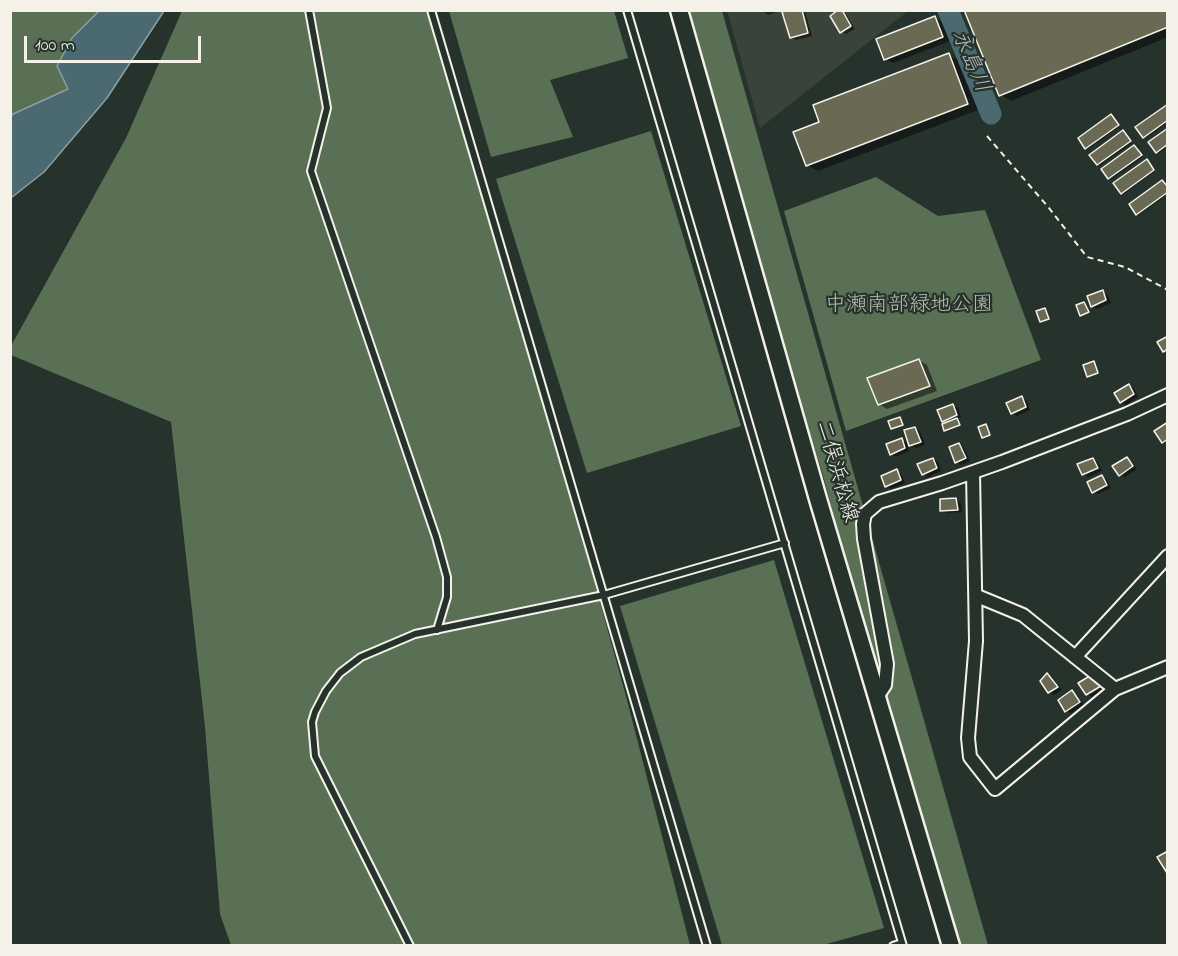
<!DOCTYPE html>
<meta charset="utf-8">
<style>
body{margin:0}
#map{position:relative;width:1178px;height:956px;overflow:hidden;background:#26332d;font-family:"Indie Flower",sans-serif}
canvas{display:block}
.frame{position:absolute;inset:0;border:12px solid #f4f1e8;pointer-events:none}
.scale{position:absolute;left:24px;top:36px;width:177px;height:27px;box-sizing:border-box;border:3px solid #f4f1e8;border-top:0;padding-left:8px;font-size:18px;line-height:21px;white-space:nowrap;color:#f4f1e8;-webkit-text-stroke:4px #26332d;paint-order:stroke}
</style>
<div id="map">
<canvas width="1178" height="956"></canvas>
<div class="frame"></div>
<div class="scale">100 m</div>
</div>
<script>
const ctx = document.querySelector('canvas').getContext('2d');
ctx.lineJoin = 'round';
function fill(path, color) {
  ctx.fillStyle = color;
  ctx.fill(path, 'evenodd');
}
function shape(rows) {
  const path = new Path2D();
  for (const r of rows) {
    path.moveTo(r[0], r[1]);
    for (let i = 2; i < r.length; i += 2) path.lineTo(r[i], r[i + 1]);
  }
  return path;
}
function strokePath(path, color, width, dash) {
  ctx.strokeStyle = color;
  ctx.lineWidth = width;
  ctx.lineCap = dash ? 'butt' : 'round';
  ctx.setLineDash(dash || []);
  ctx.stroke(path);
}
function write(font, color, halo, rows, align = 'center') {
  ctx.font = font + ' "Indie Flower","Klee One",sans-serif';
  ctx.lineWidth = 4.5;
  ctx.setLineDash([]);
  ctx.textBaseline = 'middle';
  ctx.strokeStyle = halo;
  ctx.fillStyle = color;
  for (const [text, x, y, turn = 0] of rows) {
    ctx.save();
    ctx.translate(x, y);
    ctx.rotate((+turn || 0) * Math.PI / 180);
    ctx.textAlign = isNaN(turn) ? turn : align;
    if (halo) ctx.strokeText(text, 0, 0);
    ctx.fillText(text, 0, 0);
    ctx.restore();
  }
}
const built = shape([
 [727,10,908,11,760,128]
]);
const green = shape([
 [11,11,116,11,82,86,11,139],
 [182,11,427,11,507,265,627,700,690,945,231,945,220,914,205,727,171,422,11,355,11,346,126,138],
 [449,11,614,11,628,58,550,80,573,137,491,157],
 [686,11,722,11,988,945,941,945,933,848,874,669,824,479,731,177],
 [651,131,741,426,587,473,496,179],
 [876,177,938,216,985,210,1041,360,846,431,784,211],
 [774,560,884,928,823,945,722,945,620,606]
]);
const water = shape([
 [100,10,164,11,107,98,44,172,11,198,11,117,13,114,68,89,57,66,72,38,100,10]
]);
const shadow = shape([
 [761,10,781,10,768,15],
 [794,10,805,11,812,36,796,40,791,37],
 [1168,10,1168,37,1011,101,1000,94],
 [841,11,846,14,855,29,846,34,841,31],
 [935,18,943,22,950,41,893,63,886,59],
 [949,55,960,61,978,110,818,171,807,165,821,123],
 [1168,106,1168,122,1146,138,1144,137],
 [1111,116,1120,126,1088,149,1086,148],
 [1168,130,1168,146,1159,153,1157,152],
 [1125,133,1132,143,1100,165,1098,164],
 [1134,146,1143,157,1111,179,1109,178,1103,169],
 [1147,161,1155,171,1124,194,1122,193],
 [1162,182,1168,187,1168,194,1139,215,1137,214],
 [1102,291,1107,294,1111,303,1097,309,1092,306],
 [919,360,927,365,937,391,887,409,879,404],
 [1129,385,1134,388,1138,397,1126,405,1121,402],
 [1022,398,1027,401,1030,410,1017,416,1012,413],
 [953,406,958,408,961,417,956,419,961,426,947,431,945,430,948,423,943,420],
 [915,428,920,431,925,445,916,448,911,445],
 [901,439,906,442,909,451,896,457,891,454],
 [959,445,964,448,970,461,961,465,956,462],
 [933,459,938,462,941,471,928,477,923,474],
 [1127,459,1132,462,1137,469,1125,477,1120,474],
 [1093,460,1098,463,1102,471,1088,477,1083,474],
 [897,471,901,474,905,483,891,489,886,486],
 [1102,477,1107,480,1111,488,1098,494,1093,492],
 [956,500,961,503,962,512,947,513,942,510],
 [1047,675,1052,677,1062,690,1054,695,1049,692],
 [1098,678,1105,689,1092,697,1087,694],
 [1072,692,1077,695,1084,705,1071,713,1066,711]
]);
const river = shape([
 [948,10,991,114]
]);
const building = shape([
 [789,10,802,10,808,33,790,38,782,12,789,10],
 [838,10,842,10,851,26,840,33,830,16,838,10],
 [964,10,1168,10,1168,27,999,96,964,10],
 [935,16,943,37,884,60,876,39,935,16],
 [949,53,968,104,806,166,793,132,819,122,813,105,949,53],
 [1168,104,1168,120,1143,138,1135,127,1168,104],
 [1111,114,1119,125,1085,149,1078,138,1111,114],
 [1168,128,1168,144,1156,153,1148,142,1168,128],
 [1123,130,1131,141,1097,165,1089,155,1123,130],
 [1134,145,1142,155,1108,179,1101,169,1134,145],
 [1147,159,1154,170,1121,194,1113,183,1147,159],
 [1162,180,1168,187,1168,192,1136,215,1129,204,1162,180],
 [1103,290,1106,300,1091,307,1087,296,1103,290],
 [1084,302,1089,312,1080,316,1076,305,1084,302],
 [1045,308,1049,319,1040,322,1036,311,1045,308],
 [1168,336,1168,349,1163,352,1157,342,1168,336],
 [919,359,930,386,878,405,867,378,919,359],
 [1094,361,1098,373,1087,377,1083,365,1094,361],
 [1129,384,1134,394,1120,403,1114,393,1129,384],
 [1022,396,1026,407,1011,414,1006,403,1022,396],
 [953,404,957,415,942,422,937,410,953,404],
 [900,417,903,425,891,429,888,421,900,417],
 [957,418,960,425,944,431,942,424,957,418],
 [1168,422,1168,439,1162,443,1154,431,1168,422],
 [986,424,990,435,982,438,978,427,986,424],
 [915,427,921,442,909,446,904,430,915,427],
 [902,438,905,448,890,455,886,444,902,438],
 [959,443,966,458,955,463,949,447,959,443],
 [1127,457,1133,466,1119,476,1112,466,1127,457],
 [933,458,937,468,922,475,917,464,933,458],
 [1093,458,1098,468,1082,475,1077,464,1093,458],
 [897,469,901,480,885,487,881,476,897,469],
 [1102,475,1107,485,1092,493,1087,482,1102,475],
 [956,498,958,510,940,511,940,499,956,498],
 [1047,673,1058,687,1048,693,1040,681,1047,673],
 [1093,674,1101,686,1086,695,1078,683,1093,674],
 [1072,690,1080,702,1065,712,1058,700,1072,690],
 [1168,851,1168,872,1167,873,1157,857,1168,851]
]);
const path = shape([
 [987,136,1049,208,1087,257,1125,267,1168,290],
 [1168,294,1168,299]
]);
const lane = shape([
 [309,10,327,108,311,171,436,537,447,577,447,597,437,630],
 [431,10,707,946],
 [627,10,903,946],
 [410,946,315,756,312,722,315,712,326,691,340,673,361,657,415,634,604,595,785,543],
 [893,946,902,943]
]);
const street = shape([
 [973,472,976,641,968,738,970,757,995,789,1115,689,1168,667],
 [977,596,1023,615,1115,689],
 [1075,657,1168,556],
 [877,697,885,685,887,664,864,539,863,524,865,514,879,502,942,483,1002,462,1127,414,1168,395]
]);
const secondary = shape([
 [679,10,818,499,951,946]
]);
const parkNames = [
 ["中瀬南部緑地公園",909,307]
];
const streetNames = [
 ["二俣浜松線",835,472,74]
];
const waterNames = [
 ["永島川",969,62,67]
];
fill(built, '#3a4339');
fill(green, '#597055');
fill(water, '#4a6971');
strokePath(water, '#8e9fa1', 1.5);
fill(shadow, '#0007');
strokePath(river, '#4a6971', 21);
fill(building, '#6a6954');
strokePath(building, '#f4f1e8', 1.5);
strokePath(lane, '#f4f1e8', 10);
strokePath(street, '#f4f1e8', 16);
strokePath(secondary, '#f4f1e8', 21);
strokePath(path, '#f4f1e8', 2, [6, 4.5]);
strokePath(lane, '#26332d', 6);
strokePath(street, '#26332d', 12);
strokePath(secondary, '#26332d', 16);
write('21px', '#b6bdad', '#26332d', parkNames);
write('21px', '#f4f1e8', '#26332d', streetNames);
write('italic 22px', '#b0bbb8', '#26332d', waterNames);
</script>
